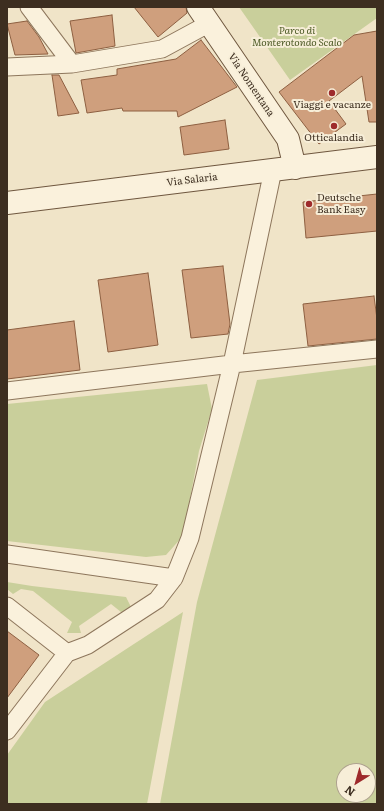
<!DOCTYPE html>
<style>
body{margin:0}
#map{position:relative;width:384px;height:811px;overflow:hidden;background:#f0e4c8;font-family:Literata,serif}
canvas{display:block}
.frame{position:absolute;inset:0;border:8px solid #3d2e20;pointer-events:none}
.north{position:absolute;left:336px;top:763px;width:40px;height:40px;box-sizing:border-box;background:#f7eed8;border:1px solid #ada18e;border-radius:50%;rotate:217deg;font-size:11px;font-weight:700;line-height:16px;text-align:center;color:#3d2e20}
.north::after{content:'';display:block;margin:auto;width:14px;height:18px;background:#9e2a2b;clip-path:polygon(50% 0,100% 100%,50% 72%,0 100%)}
</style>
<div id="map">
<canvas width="384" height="811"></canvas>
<div class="frame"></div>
<div class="north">N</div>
</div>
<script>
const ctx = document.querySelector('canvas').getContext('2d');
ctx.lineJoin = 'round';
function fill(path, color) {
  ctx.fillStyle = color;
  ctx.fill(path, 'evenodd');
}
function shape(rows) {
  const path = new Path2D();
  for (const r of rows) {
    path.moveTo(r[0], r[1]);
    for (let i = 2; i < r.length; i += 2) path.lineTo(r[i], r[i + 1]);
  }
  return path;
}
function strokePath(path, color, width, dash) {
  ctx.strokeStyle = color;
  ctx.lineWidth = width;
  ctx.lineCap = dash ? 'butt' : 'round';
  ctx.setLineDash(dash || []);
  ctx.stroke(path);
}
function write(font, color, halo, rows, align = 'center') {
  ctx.font = font + ' Literata,serif';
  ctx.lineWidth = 4;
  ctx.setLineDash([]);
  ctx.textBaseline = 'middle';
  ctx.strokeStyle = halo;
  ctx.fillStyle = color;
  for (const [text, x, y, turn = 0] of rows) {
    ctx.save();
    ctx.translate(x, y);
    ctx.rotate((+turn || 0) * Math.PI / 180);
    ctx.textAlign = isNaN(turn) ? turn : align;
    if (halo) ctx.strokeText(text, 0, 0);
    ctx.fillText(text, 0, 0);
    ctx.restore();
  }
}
const green = shape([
 [239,7,377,7,377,18,290,80],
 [377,365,377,804,160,804,197,602,257,380],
 [344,771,368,771,368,795,344,795],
 [207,384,212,409,199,451,183,536,166,555,146,557,7,541,7,404],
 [7,582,32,586,126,597,132,609,121,612,111,604,79,626,81,633,67,633,72,622,33,591,21,589,13,594,7,589],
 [183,612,147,804,7,804,7,755,45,702]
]);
const building = shape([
 [134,7,186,7,187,13,158,37,134,7],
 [112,15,115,46,76,53,70,21,112,15],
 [27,21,39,37,48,54,15,55,7,24,27,21],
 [377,31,377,122,369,122,362,76,329,101,346,124,319,144,279,92,354,35,377,31],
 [201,40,237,87,178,117,177,111,123,111,122,108,87,113,81,80,117,75,117,69,176,59,201,40],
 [52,75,59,75,79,113,58,116,52,75],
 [225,120,229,149,184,155,180,127,225,120],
 [377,194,377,231,306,238,303,202,377,194],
 [223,266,230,324,228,334,191,338,182,270,223,266],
 [148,273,158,345,108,352,98,280,148,273],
 [374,296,377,319,377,339,308,346,303,304,374,296],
 [74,321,80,370,7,379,7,330,74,321],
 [7,631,39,655,7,698,7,631]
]);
const minor = shape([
 [29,7,72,64],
 [7,67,72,64,162,49,210,23],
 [7,391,232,364,377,349],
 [7,554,174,578,190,538,232,364,273,170],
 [7,606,67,653],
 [7,731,67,653,88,645,157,600,174,578]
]);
const secondary = shape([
 [198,7,288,139,295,168],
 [7,203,377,157]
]);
const markers = [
 [332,93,4,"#9e2a2b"],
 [334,126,4,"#9e2a2b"],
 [309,204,4,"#9e2a2b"]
];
const parkNames = [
 ["Parco di",297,31],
 ["Monterotondo Scalo",297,43]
];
const streetNames = [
 ["Via Nomentana",251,85,56],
 ["Via Salaria",192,180,-7]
];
const poiNames = [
 ["Viaggi e vacanze",332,105],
 ["Otticalandia",334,138],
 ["Deutsche",317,198,"left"],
 ["Bank Easy",317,210,"left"]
];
fill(green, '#c9cf9b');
fill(building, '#cf9f7d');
strokePath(building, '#8d5f41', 1);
strokePath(minor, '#8d765c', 19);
strokePath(secondary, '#6f573f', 24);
strokePath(minor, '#faf1dc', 17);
strokePath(secondary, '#faf1dc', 22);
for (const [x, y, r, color] of markers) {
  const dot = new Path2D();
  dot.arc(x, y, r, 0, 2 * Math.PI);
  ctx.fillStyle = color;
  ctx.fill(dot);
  strokePath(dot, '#f7eed8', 1.5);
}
write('italic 10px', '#4d5a26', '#f7eed8', parkNames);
write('10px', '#3d2e20', '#f7eed8', streetNames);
write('10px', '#3d2e20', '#f7eed8', poiNames);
</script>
